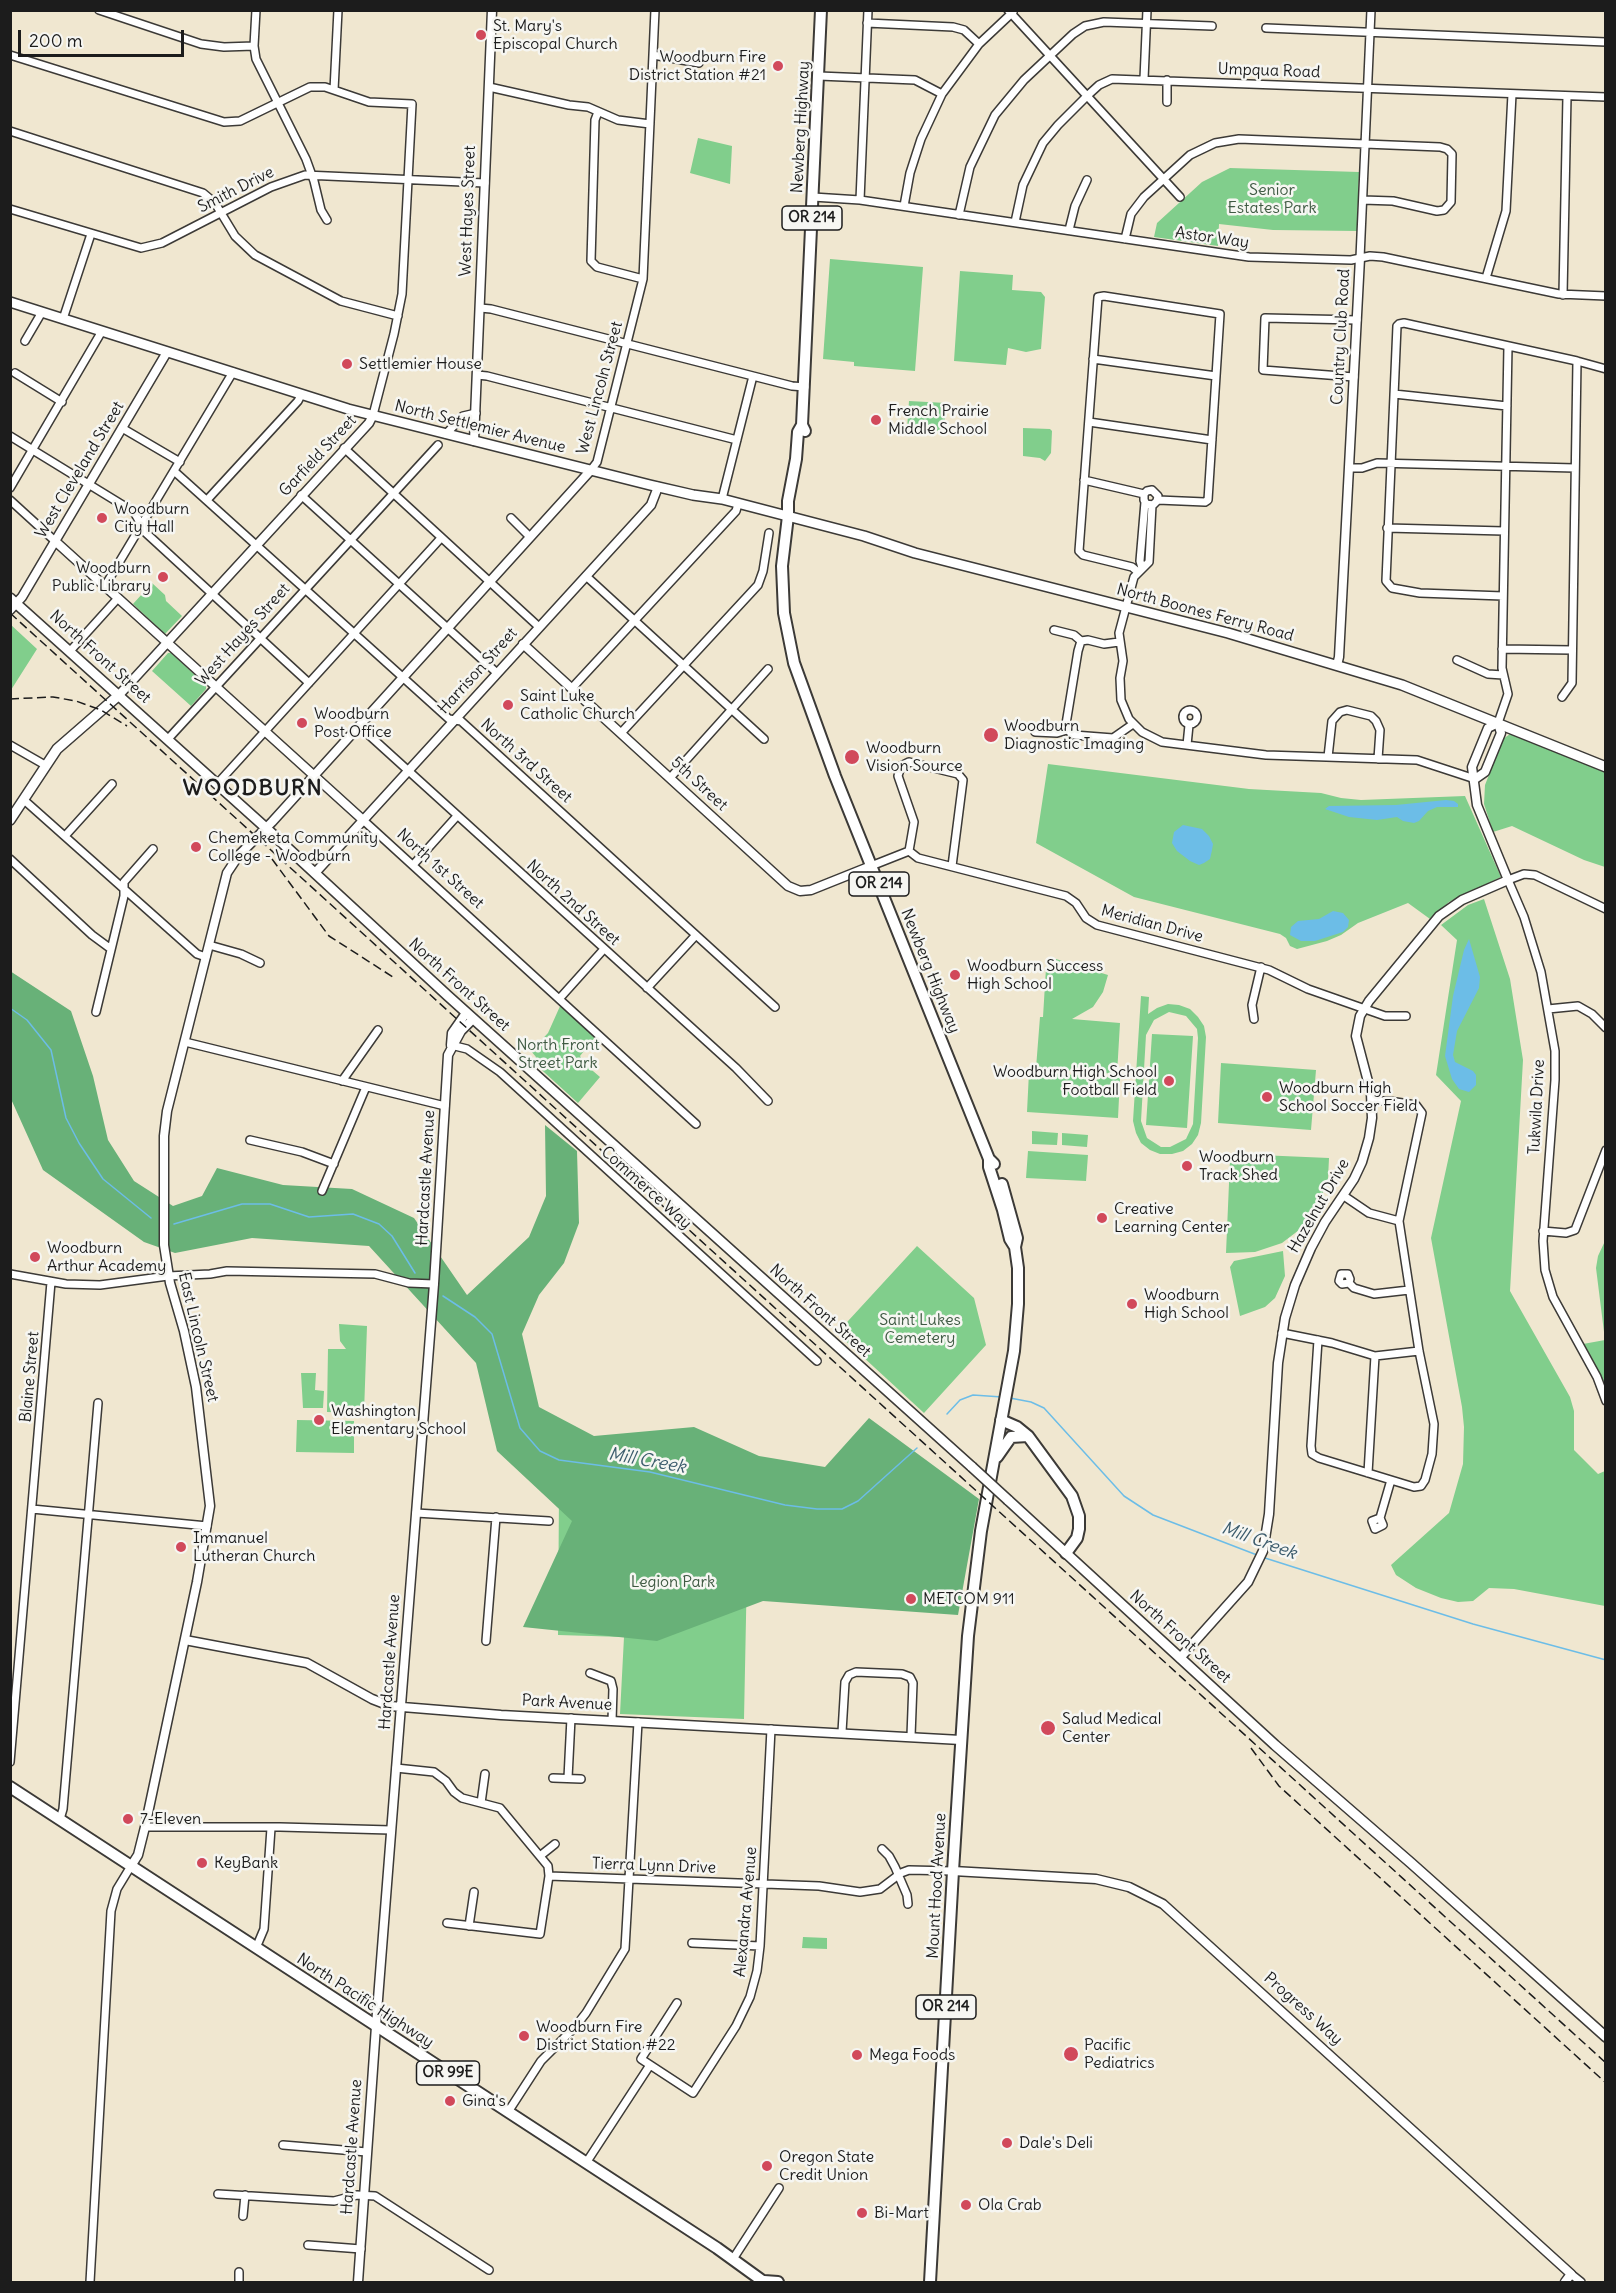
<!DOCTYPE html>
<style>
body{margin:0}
#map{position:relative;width:1616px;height:2293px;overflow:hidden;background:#f0e7d0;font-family:Delius,sans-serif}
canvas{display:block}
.frame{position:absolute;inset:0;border:12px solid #1c1c1c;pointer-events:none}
.scale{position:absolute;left:18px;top:30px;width:166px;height:27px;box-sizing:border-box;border:3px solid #1c1c1c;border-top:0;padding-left:8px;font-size:18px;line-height:21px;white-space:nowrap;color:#1c1c1c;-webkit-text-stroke:4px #f6f6f2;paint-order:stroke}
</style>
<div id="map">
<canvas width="1616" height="2293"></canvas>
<div class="frame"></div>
<div class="scale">200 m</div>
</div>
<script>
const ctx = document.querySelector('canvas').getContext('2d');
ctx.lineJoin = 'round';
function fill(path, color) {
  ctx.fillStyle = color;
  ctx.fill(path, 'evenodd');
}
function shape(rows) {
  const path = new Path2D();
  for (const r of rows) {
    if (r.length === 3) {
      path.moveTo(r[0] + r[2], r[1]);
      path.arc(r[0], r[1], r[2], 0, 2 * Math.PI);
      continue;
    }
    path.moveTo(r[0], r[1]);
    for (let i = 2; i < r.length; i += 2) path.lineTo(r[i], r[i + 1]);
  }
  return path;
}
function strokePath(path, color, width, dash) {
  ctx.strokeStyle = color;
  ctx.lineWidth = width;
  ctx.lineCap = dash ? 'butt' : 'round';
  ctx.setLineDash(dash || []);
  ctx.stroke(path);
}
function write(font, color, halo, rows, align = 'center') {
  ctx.font = font + ' Delius,sans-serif';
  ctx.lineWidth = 5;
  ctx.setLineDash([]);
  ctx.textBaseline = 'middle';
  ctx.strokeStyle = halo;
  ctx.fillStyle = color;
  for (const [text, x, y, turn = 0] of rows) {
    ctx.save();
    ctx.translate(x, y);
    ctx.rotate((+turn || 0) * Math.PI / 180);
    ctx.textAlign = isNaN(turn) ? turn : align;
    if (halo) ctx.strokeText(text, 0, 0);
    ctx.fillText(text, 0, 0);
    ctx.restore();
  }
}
const green = shape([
 [698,138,732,146,730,184,690,173],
 [1230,168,1359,172,1357,231,1273,230,1219,224,1218,246,1154,237,1157,223,1202,182],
 [830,259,923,267,915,371,854,366,854,362,823,359],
 [960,271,1013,275,1012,290,1041,292,1045,297,1041,349,1026,352,1008,348,1006,365,954,361],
 [909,401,946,403,944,431,907,429],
 [1023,428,1050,429,1052,431,1051,453,1045,461,1040,458,1023,456],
 [152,583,165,595,166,601,182,616,165,634,133,604],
 [10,624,37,649,11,690,10,690],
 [168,653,171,653,206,685,206,689,191,706,152,671],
 [1510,734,1605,772,1605,867,1584,860,1512,826,1493,832,1484,804,1485,785,1503,739],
 [1048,764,1249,789,1321,793,1341,798,1361,800,1465,796,1501,877,1449,902,1430,919,1408,903,1358,923,1341,935,1327,941,1297,949,1290,946,1286,938,1280,934,1134,897,1036,843],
 [1484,899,1510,979,1523,1060,1510,1291,1570,1397,1574,1411,1574,1450,1598,1474,1605,1471,1605,1606,1514,1589,1489,1588,1473,1601,1458,1602,1441,1598,1416,1588,1396,1575,1391,1565,1449,1513,1463,1464,1464,1427,1462,1407,1431,1238,1461,1101,1436,1075,1457,940,1441,925,1468,905],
 [1056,959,1108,975,1103,992,1093,1007,1072,1019,1120,1023,1117,1074,1036,1068,1040,1017,1043,1017,1046,968],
 [1141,996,1149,997,1148,1014,1157,1008,1168,1004,1179,1005,1190,1009,1198,1017,1204,1026,1206,1037,1201,1123,1198,1135,1192,1144,1183,1151,1172,1154,1160,1154,1150,1150,1141,1143,1136,1133,1133,1121],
 [1169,1012,1186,1016,1197,1029,1198,1038,1193,1124,1186,1139,1170,1147,1161,1147,1147,1138,1141,1121,1146,1035,1154,1020],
 [561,1004,596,1036,580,1056,586,1065,600,1077,578,1103,534,1063,536,1057,531,1051,548,1033],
 [1152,1034,1193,1036,1187,1128,1146,1125],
 [1221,1063,1316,1070,1311,1130,1218,1123],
 [1029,1072,1120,1078,1118,1118,1027,1112],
 [1032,1131,1058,1133,1057,1145,1032,1144],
 [1062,1133,1088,1135,1087,1147,1062,1145],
 [1028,1151,1088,1155,1086,1181,1026,1178],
 [1236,1154,1329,1158,1328,1179,1317,1209,1303,1227,1282,1243,1255,1252,1226,1253,1230,1160],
 [1605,1241,1605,1385,1583,1344,1605,1340,1596,1268,1598,1256],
 [917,1246,974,1298,986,1345,924,1413,837,1333],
 [1283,1251,1285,1276,1275,1298,1265,1307,1240,1316,1230,1267,1234,1261],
 [339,1324,367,1326,364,1413,327,1412,328,1349,346,1349,340,1341],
 [301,1373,316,1373,315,1390,324,1391,323,1408,303,1408],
 [297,1420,354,1421,354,1453,296,1452],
 [559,1492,748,1517,744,1719,620,1714,624,1637,558,1635],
 [803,1937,827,1938,827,1949,802,1948]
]);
const forest = shape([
 [10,971,71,1011,93,1076,108,1140,134,1181,173,1206,202,1196,217,1168,283,1185,352,1189,414,1218,467,1295,529,1237,546,1196,545,1125,577,1151,579,1223,564,1263,539,1295,522,1334,539,1407,594,1436,694,1427,759,1456,825,1467,869,1418,979,1499,958,1615,763,1601,657,1641,523,1627,572,1521,497,1451,476,1363,369,1246,252,1238,175,1253,144,1242,43,1170,11,1099]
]);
const water = shape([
 [1446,800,1454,801,1458,804,1458,807,1437,807,1428,811,1419,821,1414,823,1403,821,1397,817,1377,820,1349,817,1325,809,1329,806,1396,805],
 [1183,825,1202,829,1209,836,1213,844,1212,850,1210,859,1204,863,1199,865,1190,861,1177,851,1172,843,1174,832],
 [1333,911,1343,913,1349,920,1348,927,1343,932,1315,941,1301,941,1290,935,1291,927,1298,921,1319,919],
 [1469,939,1480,977,1479,988,1457,1031,1453,1055,1455,1062,1473,1071,1476,1075,1476,1085,1469,1092,1459,1089,1452,1079,1445,1056,1453,996,1464,950]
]);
const stream = shape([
 [10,1008,27,1020,51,1050,66,1118,79,1143,103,1179,151,1218],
 [174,1224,242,1204,270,1204,309,1217,353,1214,379,1224,392,1236,415,1273],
 [443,1296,475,1317,492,1334,520,1428,540,1451,559,1460,650,1472,785,1505,817,1509,842,1509,858,1501,917,1448],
 [1010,1398,1031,1402,1044,1408,1124,1496,1153,1515,1257,1555],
 [947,1414,960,1400,973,1395,1002,1397],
 [1265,1558,1473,1624,1606,1660]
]);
const minor = shape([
 [99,10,201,44,224,47,254,46],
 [256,10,254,46,256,59,306,159,314,181,321,210,327,220],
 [1008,10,1180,197],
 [867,23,953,27,964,30,979,44],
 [1266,28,1606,42],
 [10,55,224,122,240,121,310,87,325,87,369,102,412,104,402,294,394,334,373,415],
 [653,55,699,63],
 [819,76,915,80,942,94],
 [1144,79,1147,10],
 [489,87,569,105,588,107,618,120,650,124],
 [334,90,338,10],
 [1167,102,1167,80],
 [598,112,595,120,591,261,597,267,643,279],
 [10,131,203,193,215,203,235,236,255,255,341,301,398,316],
 [813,197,860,200,1249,257,1351,260,1370,256,1383,257,1559,294,1606,296],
 [860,200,868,10],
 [904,206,910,173,921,139,942,94,979,44,1013,12],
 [10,209,141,248,162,243,271,187,305,175,485,183],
 [959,215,970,167,995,115,1024,80,1073,34,1085,26,1104,22,1212,26],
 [1015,222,1023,185,1043,143,1058,125,1087,96,1099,85,1112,79,1606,97],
 [1069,230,1075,206,1087,180],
 [1125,239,1131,214,1144,197,1190,155,1215,143,1239,139,1365,144,1440,147,1447,149,1452,154,1451,202,1444,210,1437,211,1393,201,1363,200],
 [1360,258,1371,10],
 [1486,278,1506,211,1512,94],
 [1563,295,1567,96],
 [480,308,491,309,792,386,805,387],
 [63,319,91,234],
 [25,341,42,312],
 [1093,359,1216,376],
 [15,373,62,402],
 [477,375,487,376,737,440],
 [1354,377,1263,370,1265,318,1357,320],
 [1394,394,1507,406],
 [1089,422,1212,440],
 [122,428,180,462],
 [446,434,463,416,476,413],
 [10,436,134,512,146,533,309,683],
 [344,448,539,627],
 [1349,468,1362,468,1377,463,1575,468],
 [591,470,597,462,643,279,655,10],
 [174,471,449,719,461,721,775,1007],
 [1084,480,1144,494,1147,491,1152,490,1158,496,1157,501,1153,505,1146,504,1144,500,1144,494],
 [10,488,102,331],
 [301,495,497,673],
 [722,499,753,376],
 [10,500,55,541],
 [207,500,298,401,301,395],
 [1152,505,1149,562,1134,577,1119,633,1123,661,1120,678,1121,700,1129,719,1142,732,1162,742,1266,755,1417,760,1475,779],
 [511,518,530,537],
 [1387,528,1504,531],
 [1142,568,1140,561,1145,502],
 [1138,572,1132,567,1083,555,1079,551,1098,297,1104,296,1220,314,1208,500,1205,502,1158,500],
 [586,576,764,739],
 [105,586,233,372],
 [1503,596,1420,593,1392,588,1386,581,1397,326,1399,324,1404,323,1577,361,1606,369],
 [1054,630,1074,635,1081,641,1088,640,1104,644,1119,642],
 [1502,649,1572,650],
 [71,650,118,598],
 [1457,660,1488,674,1503,675],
 [572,688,736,511,738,504],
 [1562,697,1572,683,1577,361],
 [1190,717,7],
 [1498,723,1508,694,1502,668,1508,346],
 [359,726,736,1068,768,1101],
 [1067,730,1066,724,1078,651,1081,641],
 [1035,732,1057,733,1067,730,1074,735,1113,738,1133,724],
 [621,733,758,585,763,571,769,533],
 [168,739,438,445],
 [10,745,45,765],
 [1187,745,1189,725],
 [1328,757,1332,721,1340,712,1347,710,1371,716,1376,721,1380,730,1378,759],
 [670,778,768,669],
 [217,784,441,538],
 [24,800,197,954,206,957],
 [363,820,696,1124],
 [65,836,112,784],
 [909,851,914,822,898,776,901,766,909,762,958,774,963,780,952,866],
 [10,859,92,935,111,949],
 [413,865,457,816],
 [871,866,909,851,918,858,1066,896,1076,903,1086,918,1097,925,1269,970,1308,989,1385,1016,1406,1016],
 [1606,909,1535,875,1524,874,1508,880,1524,917,1541,972,1555,1051,1555,1080,1543,1241,1545,1270,1553,1297,1597,1377,1606,1401],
 [209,945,241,954,260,963],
 [647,988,696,935],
 [560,998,604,949],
 [1548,1009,1578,1006,1592,1014,1606,1028],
 [96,1012,124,896,124,882,153,849],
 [1254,1019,1252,1005,1261,967],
 [185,1042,445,1106],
 [451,1045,467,1049,500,1072,817,1361],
 [342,1081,378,1030],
 [250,1140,302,1152,334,1164],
 [322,1191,366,1087],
 [1344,1196,1369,1213,1399,1221],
 [1543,1231,1566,1233,1575,1230,1606,1150],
 [10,1274,66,1284,100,1285,168,1276,210,1274,227,1271,375,1274,409,1283,434,1284],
 [1349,1283,1350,1279,1348,1274,1341,1274,1339,1281,1342,1284,1349,1283,1354,1288,1374,1294,1409,1290],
 [1282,1333,1332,1343,1375,1356,1419,1351],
 [1318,1340,1311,1446,1312,1454,1319,1458,1414,1487,1421,1486,1425,1480,1432,1454,1434,1424,1419,1351,1399,1221,1422,1113,1416,1105,1389,1101,1372,1101],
 [1368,1473,1375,1356],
 [32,1509,207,1526],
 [416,1513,549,1521],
 [1380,1518,1372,1521,1375,1529,1383,1525,1380,1518,1391,1480],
 [486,1641,496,1517],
 [590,1673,611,1681,613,1689,612,1721],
 [842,1732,845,1682,849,1675,856,1672,902,1674,910,1677,913,1683,911,1736],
 [10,1762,51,1282],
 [396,1768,434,1772,446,1781,454,1792,462,1798,500,1808,548,1866,549,1876,819,1886,860,1892,880,1889,901,1873,909,1870,953,1871],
 [553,1778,581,1779],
 [568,1778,571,1718],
 [481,1803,485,1774],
 [60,1819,63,1809,98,1403],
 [145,1827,280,1827,391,1830],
 [882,1849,889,1856,895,1867,907,1895,908,1904],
 [540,1856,555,1844],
 [447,1923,540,1934,549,1876],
 [469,1926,474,1892],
 [692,1943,760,1946],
 [256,1948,264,1929,271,1828],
 [677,2003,641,2059,693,2093,736,2026,750,1997,757,1971,760,1946,771,1729],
 [508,2112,541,2061,575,2027,586,2013,625,1949,638,1722],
 [283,2145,367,2152],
 [586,2163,650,2065],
 [218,2194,334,2201,357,2195,375,2196,489,2270],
 [243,2216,245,2195],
 [308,2245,361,2249],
 [733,2259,779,2188],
 [1571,2274,1581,2282],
 [90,2282,111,1911,117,1889,131,1866],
 [239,2282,239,2272]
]);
const tertiary = shape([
 [474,441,492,10],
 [55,541,363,820],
 [10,610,22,597,167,352],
 [523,644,788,886,800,891,811,890,871,866],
 [1337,665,1339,657,1360,258],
 [119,695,369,423,373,415],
 [315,873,651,505,658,487],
 [451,1045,452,1033,466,1013],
 [185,1640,307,1663,372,1699,390,1706,501,1715,961,1740],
 [1180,1658,1248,1582,1263,1551,1269,1514,1278,1363,1285,1318,1295,1285,1311,1248,1325,1222,1354,1179,1362,1162,1369,1138,1372,1118,1371,1093,1356,1036,1360,1016,1369,1001,1439,916,1462,900,1508,880,1477,805,1472,767,1488,728,1498,723,1501,733,1485,772,1475,779],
 [131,1866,138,1855,145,1827,197,1582,210,1506,196,1387,184,1331,170,1283,164,1245,164,1136,167,1111,227,873,239,855,272,822,591,470],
 [953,1871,1096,1879,1129,1887,1163,1904,1571,2274,1565,2282],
 [358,2282,377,2012,434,1284,448,1055,461,1031,473,1019]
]);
const secondary = shape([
 [10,302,348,409,650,485,693,495,722,499,864,536,915,553,1228,633,1402,685,1606,767],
 [10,598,266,828,448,996,972,1467],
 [10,820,57,749,119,695],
 [1008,1500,1275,1745,1411,1863,1606,2037]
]);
const primary = shape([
 [802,425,798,432,796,459,788,501,788,516,782,566,784,613,794,663,835,776,989,1159,994,1164],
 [805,431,802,425,821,10],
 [1002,1184,1017,1238,1015,1247],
 [1001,1420,1017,1427,1028,1436,1072,1496,1079,1516,1079,1529,1077,1538,1066,1553],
 [997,1457,1011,1437,1028,1436],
 [10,1787,717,2248,764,2282],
 [764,2281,778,2282],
 [930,2282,953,1871,968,1636,981,1531,1014,1351,1018,1304,1018,1268,1015,1247,1010,1239,1003,1210,989,1167,989,1159]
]);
const rail = shape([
 [10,613,1606,2063],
 [10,699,53,697,76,701,101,710,127,726],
 [272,859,329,936,396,979],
 [1251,1748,1279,1786,1606,2083]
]);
const secondaryBridge = shape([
 [972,1467,1008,1500]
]);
const markers = [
 [481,35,6,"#d1495b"],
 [778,66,6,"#d1495b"],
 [347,364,6,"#d1495b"],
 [876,420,6,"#d1495b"],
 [102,518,6,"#d1495b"],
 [163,577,6,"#d1495b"],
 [508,705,6,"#d1495b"],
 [302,723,6,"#d1495b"],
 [991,735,8,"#d1495b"],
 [852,757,8,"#d1495b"],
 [196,847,6,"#d1495b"],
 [955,975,6,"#d1495b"],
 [1169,1081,6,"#d1495b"],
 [1267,1097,6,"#d1495b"],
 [1187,1166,6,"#d1495b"],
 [1102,1218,6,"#d1495b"],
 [35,1257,6,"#d1495b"],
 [1132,1304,6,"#d1495b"],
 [319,1420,6,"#d1495b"],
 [181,1547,6,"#d1495b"],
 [911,1599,6,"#d1495b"],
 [1048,1728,8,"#d1495b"],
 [128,1819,6,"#d1495b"],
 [202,1863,6,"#d1495b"],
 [524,2036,6,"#d1495b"],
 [1071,2054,8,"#d1495b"],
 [857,2055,6,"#d1495b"],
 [450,2101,6,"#d1495b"],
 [1007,2143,6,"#d1495b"],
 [767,2166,6,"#d1495b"],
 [966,2205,6,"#d1495b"],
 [862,2213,6,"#d1495b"]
];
const shields = [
 [812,218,60],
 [879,884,60],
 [946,2007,60],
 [448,2073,63]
];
const shieldNames = [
 ["OR 214",812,218],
 ["OR 214",879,884],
 ["OR 214",946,2007],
 ["OR 99E",448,2073]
];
const poiNames = [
 ["St. Mary's",493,26],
 ["Episcopal Church",493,44],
 ["Woodburn Fire",766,57,"right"],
 ["District Station #21",766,75,"right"],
 ["Settlemier House",359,364],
 ["French Prairie",888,411],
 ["Middle School",888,429],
 ["Woodburn",114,509],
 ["City Hall",114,527],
 ["Woodburn",151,568,"right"],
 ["Public Library",151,586,"right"],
 ["Saint Luke",520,696],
 ["Catholic Church",520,714],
 ["Woodburn",314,714],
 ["Post Office",314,732],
 ["Woodburn",1004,726],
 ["Diagnostic Imaging",1004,744],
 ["Woodburn",866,748],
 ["Vision Source",866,766],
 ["Chemeketa Community",208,838],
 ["College - Woodburn",208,856],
 ["Woodburn Success",967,966],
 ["High School",967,984],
 ["Woodburn High School",1157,1072,"right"],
 ["Football Field",1157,1090,"right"],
 ["Woodburn High",1279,1088],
 ["School Soccer Field",1279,1106],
 ["Woodburn",1199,1157],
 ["Track Shed",1199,1175],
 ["Creative",1114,1209],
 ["Learning Center",1114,1227],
 ["Woodburn",47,1248],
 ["Arthur Academy",47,1266],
 ["Woodburn",1144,1295],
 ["High School",1144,1313],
 ["Washington",331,1411],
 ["Elementary School",331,1429],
 ["Immanuel",193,1538],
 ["Lutheran Church",193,1556],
 ["METCOM 911",923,1599],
 ["Salud Medical",1062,1719],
 ["Center",1062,1737],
 ["7-Eleven",140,1819],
 ["KeyBank",214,1863],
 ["Woodburn Fire",536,2027],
 ["District Station #22",536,2045],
 ["Pacific",1084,2045],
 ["Pediatrics",1084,2063],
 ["Mega Foods",869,2055],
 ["Gina's",462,2101],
 ["Dale's Deli",1019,2143],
 ["Oregon State",779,2157],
 ["Credit Union",779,2175],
 ["Ola Crab",978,2205],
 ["Bi-Mart",874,2213]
];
const streetNames = [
 ["Umpqua Road",1269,71,2],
 ["Newberg Highway",801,127,-87],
 ["Smith Drive",236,190,-27],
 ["West Hayes Street",468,211,-88],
 ["Astor Way",1212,238,8],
 ["Country Club Road",1341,337,-87],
 ["West Lincoln Street",600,388,-75],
 ["North Settlemier Avenue",480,427,14],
 ["Garfield Street",318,456,-47],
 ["West Cleveland Street",80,470,-59],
 ["North Boones Ferry Road",1205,613,15],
 ["West Hayes Street",243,635,-48],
 ["North Front Street",100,657,42],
 ["Harrison Street",478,671,-48],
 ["North 3rd Street",526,761,42],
 ["5th Street",699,784,43],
 ["North 1st Street",440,869,42],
 ["North 2nd Street",573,903,42],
 ["Meridian Drive",1152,924,15],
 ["Newberg Highway",930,971,68],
 ["North Front Street",459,985,42],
 ["Tukwila Drive",1537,1107,-87],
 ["Hardcastle Avenue",426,1178,-87],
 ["Commerce Way",646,1188,42],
 ["Hazelnut Drive",1319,1206,-60],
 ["North Front Street",820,1311,42],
 ["East Lincoln Street",198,1337,77],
 ["Blaine Street",30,1377,-85],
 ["North Front Street",1180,1637,42],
 ["Hardcastle Avenue",390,1662,-86],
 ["Park Avenue",567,1703,3],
 ["Tierra Lynn Drive",654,1866,2],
 ["Mount Hood Avenue",937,1886,-87],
 ["Alexandra Avenue",746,1912,-85],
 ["North Pacific Highway",365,2001,33],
 ["Progress Way",1303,2009,42],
 ["Hardcastle Avenue",352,2147,-86]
];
const parkNames = [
 ["Senior",1272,190],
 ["Estates Park",1272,208],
 ["North Front",558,1045],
 ["Street Park",558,1063],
 ["Saint Lukes",920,1320],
 ["Cemetery",920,1338],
 ["Legion Park",673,1582]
];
const waterNames = [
 ["Mill Creek",647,1461,10],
 ["Mill Creek",1259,1541,20]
];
const districtNames = [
 ["WOODBURN",253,789]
];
fill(green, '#81ce8c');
fill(forest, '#68b178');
fill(water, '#6cbde7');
strokePath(stream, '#6cbde7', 1.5);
strokePath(minor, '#3c3a37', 10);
strokePath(tertiary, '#3c3a37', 11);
strokePath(secondary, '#3c3a37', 12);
strokePath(primary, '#3c3a37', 14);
strokePath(minor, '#fff', 7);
strokePath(tertiary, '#fff', 8);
strokePath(secondary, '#fff', 9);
strokePath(primary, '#fff', 10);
strokePath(rail, '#1c1c1c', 1.5, [9, 4.5]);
strokePath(secondaryBridge, '#3c3a37', 12, []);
strokePath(secondaryBridge, '#fff', 9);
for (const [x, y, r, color] of markers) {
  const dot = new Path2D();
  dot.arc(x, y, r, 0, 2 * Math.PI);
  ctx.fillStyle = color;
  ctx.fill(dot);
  strokePath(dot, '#f6f6f2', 2);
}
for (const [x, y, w] of shields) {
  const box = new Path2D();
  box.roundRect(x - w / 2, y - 12, w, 24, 4.5);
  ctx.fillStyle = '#f6f6f2';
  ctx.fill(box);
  strokePath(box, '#1c1c1c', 1.5);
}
write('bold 15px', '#1c1c1c', null, shieldNames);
write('16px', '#1c1c1c', '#f6f6f2', poiNames, 'left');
write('16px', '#1c1c1c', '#f6f6f2', streetNames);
write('16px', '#3f5a43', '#f6f6f2', parkNames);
write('italic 18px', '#3c5c6d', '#f6f6f2', waterNames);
ctx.letterSpacing = '1.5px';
write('bold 22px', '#1c1c1c', '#f6f6f2', districtNames);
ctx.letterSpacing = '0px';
</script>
